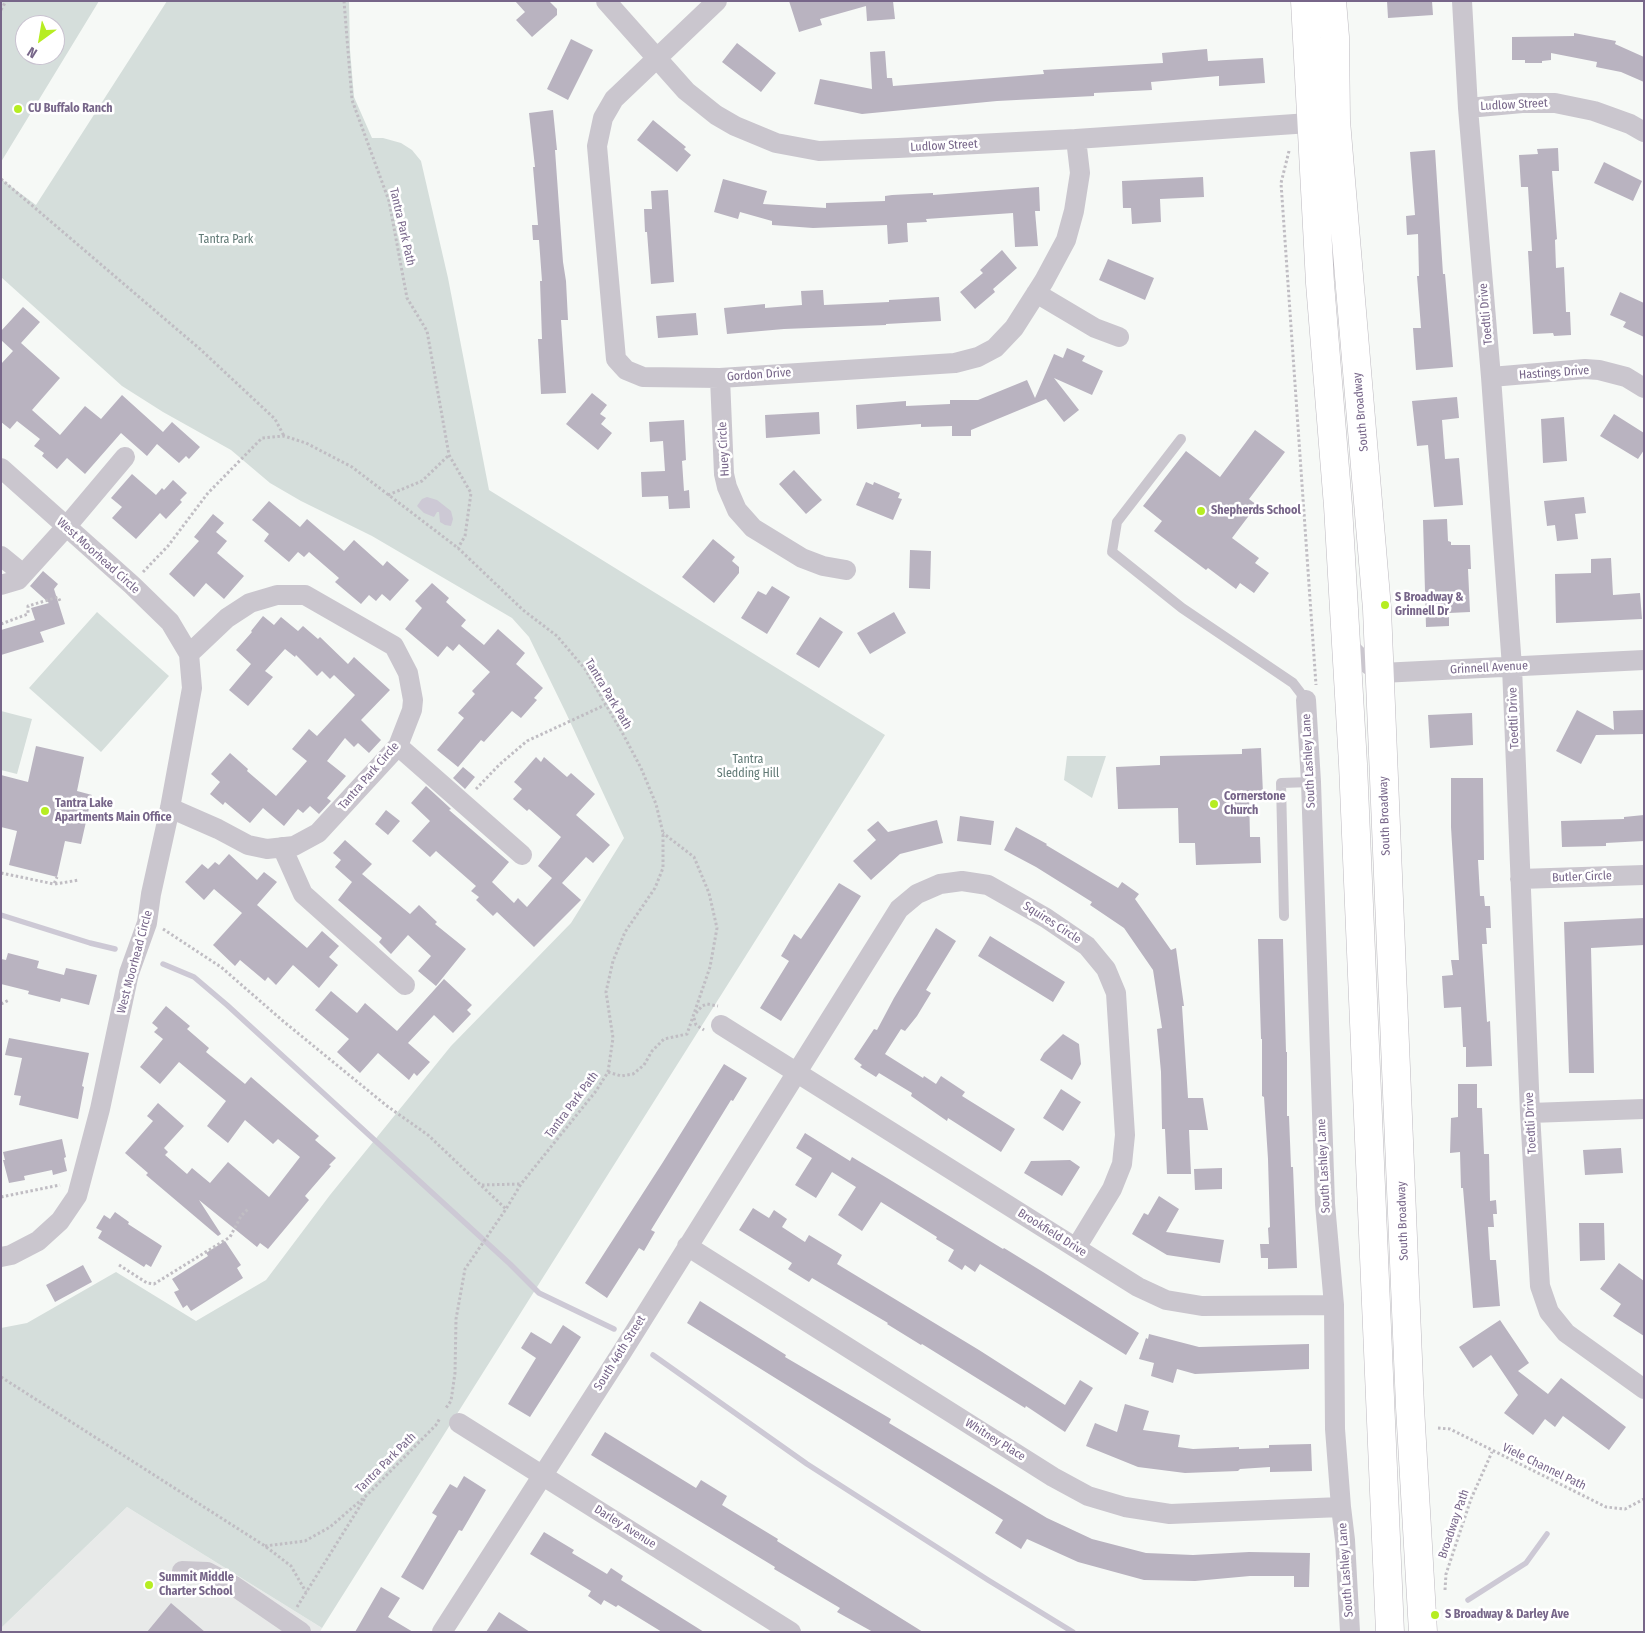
<!DOCTYPE html>
<style>
body{margin:0}
#map{position:relative;width:1645px;height:1633px;overflow:hidden;background:#f6f9f6;font-family:"Fira Sans Condensed",sans-serif}
canvas{display:block}
.frame{position:absolute;inset:0;border:2px solid #776689;pointer-events:none}
.north{position:absolute;left:15px;top:15px;width:50px;height:50px;box-sizing:border-box;background:#fff;border:1px solid #c9c2d0;border-radius:50%;rotate:212deg;font-size:14px;font-weight:700;line-height:20px;text-align:center;color:#776689}
.north::after{content:'';display:block;margin:auto;width:18px;height:22px;background:#b6ed22;clip-path:polygon(50% 0,100% 100%,50% 72%,0 100%)}
</style>
<div id="map">
<canvas width="1645" height="1633"></canvas>
<div class="frame"></div>
<div class="north">N</div>
</div>
<script>
const ctx = document.querySelector('canvas').getContext('2d');
ctx.lineJoin = 'round';
function fill(path, color) {
  ctx.fillStyle = color;
  ctx.fill(path, 'evenodd');
}
function shape(rows) {
  const path = new Path2D();
  for (const r of rows) {
    path.moveTo(r[0], r[1]);
    for (let i = 2; i < r.length; i += 2) path.lineTo(r[i], r[i + 1]);
  }
  return path;
}
function strokePath(path, color, width, dash) {
  ctx.strokeStyle = color;
  ctx.lineWidth = width;
  ctx.lineCap = dash ? 'butt' : 'round';
  ctx.setLineDash(dash || []);
  ctx.stroke(path);
}
function write(font, color, halo, rows, align = 'center') {
  ctx.font = font + ' "Fira Sans Condensed",sans-serif';
  ctx.lineWidth = 5;
  ctx.setLineDash([]);
  ctx.textBaseline = 'middle';
  ctx.strokeStyle = halo;
  ctx.fillStyle = color;
  for (const [text, x, y, turn = 0] of rows) {
    ctx.save();
    ctx.translate(x, y);
    ctx.rotate((+turn || 0) * Math.PI / 180);
    ctx.textAlign = isNaN(turn) ? turn : align;
    if (halo) ctx.strokeText(text, 0, 0);
    ctx.fillText(text, 0, 0);
    ctx.restore();
  }
}
const built = shape([
 [127,1507,322,1628,320,1632,1,1632,1,1628]
]);
const green = shape([
 [1,1,99,1,1,162],
 [25,25,55,25,55,55,25,55],
 [167,1,349,1,350,50,354,97,372,138,383,138,401,143,412,150,421,161,448,278,489,490,885,735,322,1628,127,1507,1,1628,1,1328,27,1323,116,1272,196,1321,266,1280,330,1195,451,1046,571,923,624,838,566,713,529,637,512,618,372,536,301,501,270,483,231,450,163,412,122,386,1,277,1,179,36,205],
 [97,612,169,676,101,752,29,688],
 [1,711,32,719,17,774,1,770],
 [1067,756,1106,756,1092,798,1064,780]
]);
const water = shape([
 [427,497,437,500,451,511,453,519,451,526,445,525,440,522,439,512,437,512,434,517,424,513,417,506,422,499]
]);
const stream = shape([
 [1,915,90,943,115,949],
 [163,964,194,977,227,1005,510,1264,539,1293,614,1329],
 [653,1355,807,1464,988,1580,1073,1632],
 [1468,1600,1526,1563,1547,1534]
]);
const building = shape([
 [515,1,549,1,557,9,557,15,532,37,516,20,525,12],
 [789,1,893,1,895,19,867,21,866,6,820,19,822,25,799,32],
 [1387,1,1432,1,1433,15,1388,18],
 [1574,33,1616,41,1615,44,1644,57,1644,82,1621,72,1596,67,1597,62,1551,53,1551,60,1542,61,1542,63,1525,63,1525,60,1512,60,1512,37,1574,36],
 [571,39,593,50,568,100,547,89],
 [737,43,776,73,761,92,722,62],
 [1207,49,1208,61,1263,58,1265,83,1219,86,1219,76,1151,82,1152,90,1094,93,1094,96,997,101,862,114,814,104,820,79,872,89,870,52,885,51,887,78,892,78,893,86,1044,74,1043,70,1163,63,1162,53],
 [553,110,557,150,555,150,563,262,566,281,568,320,561,320,566,393,541,394,538,339,542,339,540,281,542,281,539,240,533,240,532,225,538,225,533,167,535,167,529,113],
 [653,120,686,147,684,149,691,155,677,172,637,140],
 [1558,148,1559,171,1552,171,1557,239,1555,240,1556,268,1564,267,1566,312,1570,312,1571,335,1554,336,1553,333,1533,334,1528,251,1532,251,1528,187,1521,187,1519,155,1538,154,1537,149],
 [1435,150,1443,274,1445,274,1453,367,1416,370,1413,328,1421,328,1417,276,1419,276,1418,234,1407,235,1406,216,1415,215,1410,152],
 [1604,162,1642,181,1633,201,1594,183],
 [1203,177,1204,197,1160,199,1161,222,1132,224,1131,208,1123,208,1122,181],
 [723,179,767,191,763,204,826,208,826,203,885,201,885,196,892,195,933,193,933,195,1039,187,1040,211,1035,211,1038,246,1015,247,1013,213,926,219,927,222,907,223,908,242,888,244,887,225,813,228,772,225,772,221,740,212,738,219,714,212],
 [668,190,674,282,651,284,647,232,645,232,644,209,652,209,651,191],
 [1002,250,1017,268,993,289,995,292,975,309,960,292,983,273,980,270],
 [1108,259,1154,278,1145,300,1099,280],
 [823,290,824,305,889,302,889,300,939,297,941,321,886,324,886,325,784,329,727,334,724,308,765,304,765,308,802,305,801,291],
 [1620,292,1644,303,1644,337,1623,327,1626,322,1610,315],
 [23,307,40,322,21,343,60,378,32,410,60,435,85,406,101,419,122,395,163,432,172,422,200,447,189,459,186,456,179,463,157,444,147,456,121,433,85,474,67,458,57,469,42,456,44,453,34,446,40,439,17,421,10,429,1,422,1,364,13,351,1,340,1,331],
 [696,313,698,335,658,338,656,316],
 [1067,348,1085,356,1082,361,1103,371,1092,395,1054,378,1079,410,1064,422,1046,399,971,430,971,436,952,436,952,426,921,427,921,424,857,429,856,405,906,401,906,406,950,404,950,400,978,400,1027,380,1035,398,1054,354,1063,358],
 [592,393,607,405,600,414,606,418,601,424,612,433,598,450,566,424],
 [1457,397,1459,418,1442,420,1445,459,1459,458,1463,505,1434,507,1428,445,1417,446,1412,401],
 [819,412,820,434,766,438,765,415],
 [1614,414,1644,433,1644,450,1638,459,1600,436],
 [1564,417,1567,461,1543,463,1541,419],
 [684,420,686,460,682,461,684,491,689,490,690,508,669,509,668,496,642,497,641,472,665,471,663,441,650,442,649,422],
 [1255,430,1285,452,1249,499,1257,505,1232,538,1259,558,1255,563,1269,573,1254,593,1240,583,1236,589,1208,568,1206,570,1154,531,1162,521,1143,506,1186,451,1220,477],
 [794,470,822,500,806,514,779,484],
 [132,474,156,495,162,488,164,490,173,480,187,493,180,500,182,502,166,519,160,513,136,539,112,518,122,507,111,498],
 [866,482,873,485,874,482,900,493,898,498,902,499,893,520,856,505],
 [1584,497,1586,513,1575,514,1578,539,1557,541,1555,525,1547,526,1544,501],
 [269,501,300,527,307,519,344,551,354,540,383,566,387,561,409,580,390,601,382,594,376,601,369,595,361,604,335,582,339,578,309,552,304,557,298,552,289,562,264,541,269,534,252,520],
 [213,514,224,523,216,532,227,541,217,553,244,576,224,599,206,583,194,597,169,574,199,541,194,537],
 [1447,519,1448,541,1451,542,1451,545,1470,545,1471,569,1468,569,1470,612,1449,613,1449,626,1426,627,1423,520],
 [713,539,735,557,732,561,739,567,739,573,714,603,682,577],
 [910,550,931,551,930,589,909,588],
 [1611,558,1613,595,1640,593,1642,619,1556,623,1555,574,1591,573,1591,559],
 [43,571,58,584,54,589,65,624,40,632,44,642,1,655,1,630,35,620,31,608,49,603,30,586],
 [432,583,449,598,446,602,466,620,461,626,484,645,498,629,525,653,516,664,543,688,534,698,537,700,521,718,512,711,484,742,481,740,458,767,437,750,464,718,458,713,475,694,472,691,490,672,459,644,453,651,447,646,438,657,405,629,422,608,415,601],
 [772,586,790,597,767,634,741,618,758,591,766,595],
 [894,612,906,633,870,654,857,633],
 [263,616,274,625,281,617,298,631,303,626,318,639,320,637,348,664,354,657,390,690,361,720,381,740,369,753,358,743,354,747,345,738,327,761,346,776,327,798,331,801,319,814,310,806,303,813,298,809,284,826,263,808,250,823,225,802,223,805,210,794,220,782,211,774,230,753,248,769,247,771,276,796,307,761,292,749,309,729,317,736,355,695,334,675,330,679,322,671,317,676,296,655,295,657,285,649,265,671,273,677,248,706,229,690,251,664,236,650,252,632,251,631],
 [820,617,843,632,819,668,796,654],
 [1577,710,1614,730,1613,711,1644,710,1644,734,1596,735,1581,764,1556,751],
 [1472,713,1473,745,1430,748,1428,715],
 [36,746,84,757,77,791,92,795,81,844,65,841,57,877,9,865,17,831,1,827,1,775,28,782],
 [1261,748,1263,794,1249,794,1250,837,1260,837,1261,863,1196,865,1195,843,1179,843,1178,808,1118,809,1116,767,1160,765,1160,756,1242,754,1242,749],
 [536,757,541,762,544,757,567,777,571,773,595,794,576,815,610,845,593,863,586,857,562,883,581,900,534,947,497,912,493,916,476,900,479,897,471,891,476,886,436,851,430,857,412,841,430,821,411,803,426,786,449,807,451,809,449,810,509,862,492,882,514,903,518,898,527,907,552,878,538,866,561,837,529,809,527,811,513,799,522,789,514,782],
 [463,767,475,777,465,789,453,778],
 [1451,778,1483,778,1484,860,1478,860,1480,896,1484,896,1485,906,1490,906,1491,928,1486,928,1487,944,1482,944,1487,1022,1490,1021,1492,1066,1466,1067,1466,1047,1463,1047,1461,1007,1444,1008,1442,976,1453,975,1451,960,1459,960,1451,827],
 [386,810,400,821,388,835,375,824],
 [1644,815,1644,841,1606,843,1606,846,1562,847,1561,821,1624,819,1624,817],
 [960,816,994,821,991,845,957,841],
 [937,820,943,843,900,854,871,880,853,861,876,840,867,830,878,821,888,832],
 [1016,827,1047,844,1046,845,1118,888,1122,882,1139,894,1135,899,1171,950,1176,948,1184,1006,1182,1006,1188,1098,1203,1098,1208,1130,1189,1130,1191,1174,1167,1174,1165,1129,1162,1129,1161,1072,1157,1029,1162,1028,1153,970,1124,928,1090,905,1092,902,1036,867,1004,850],
 [345,840,372,864,362,874,410,914,419,905,437,922,435,924,466,949,436,986,418,971,431,956,408,935,391,954,379,942,382,938,338,900,352,882,335,867,341,860,333,853],
 [229,854,257,880,264,872,277,882,257,905,307,948,322,931,339,946,329,957,338,965,319,988,293,965,276,985,268,977,265,981,240,960,235,966,213,945,242,913,214,889,204,900,185,882,202,864,208,869,215,862,219,865],
 [839,883,861,896,781,1021,760,1008,789,961,781,956,794,934,801,939],
 [1644,918,1644,945,1591,948,1594,1073,1569,1073,1564,922],
 [936,928,956,941,926,990,931,993,917,1016,905,1031,901,1029,885,1054,923,1078,924,1076,936,1084,941,1076,965,1092,962,1096,1015,1129,1001,1152,948,1118,947,1121,911,1096,912,1093,879,1073,876,1077,860,1067,862,1065,854,1059,874,1029,877,1030,894,998],
 [990,936,1065,982,1053,1002,978,956],
 [1258,939,1283,939,1286,1052,1287,1052,1287,1116,1289,1116,1291,1167,1293,1167,1297,1268,1268,1269,1268,1258,1261,1258,1260,1244,1269,1244,1268,1228,1270,1227,1268,1159,1264,1097,1262,1096,1262,1039,1261,1039],
 [8,953,39,961,37,968,64,975,66,968,97,975,89,1005,61,998,60,1002,28,994,29,991,1,984,1,959,6,960],
 [444,979,472,1005,467,1010,471,1014,453,1033,434,1015,408,1043,430,1062,417,1076,414,1073,409,1080,378,1053,360,1073,337,1052,349,1039,315,1010,331,991,357,1013,365,1003,397,1031],
 [166,1006,190,1026,187,1029,209,1048,206,1052,245,1084,251,1077,319,1136,315,1140,336,1158,329,1165,331,1166,305,1196,309,1200,268,1249,260,1243,257,1247,199,1200,221,1234,218,1236,146,1175,148,1173,125,1153,153,1121,147,1116,158,1103,184,1126,164,1148,168,1152,165,1155,187,1174,192,1168,210,1183,228,1162,269,1197,300,1157,278,1139,273,1144,245,1120,228,1143,207,1126,226,1101,179,1062,160,1084,140,1067,163,1039,154,1032,158,1028,152,1023],
 [1063,1034,1079,1044,1081,1064,1072,1080,1040,1060,1044,1053],
 [9,1038,89,1053,82,1086,84,1087,78,1119,19,1105,21,1096,14,1095,22,1058,5,1055],
 [724,1064,747,1078,733,1101,731,1100,651,1230,655,1232,644,1251,639,1248,607,1298,585,1283,663,1162],
 [1458,1084,1477,1084,1477,1108,1482,1108,1484,1154,1489,1154,1490,1201,1496,1200,1497,1214,1493,1214,1494,1227,1488,1227,1490,1260,1496,1260,1500,1306,1473,1308,1463,1188,1461,1188,1460,1152,1450,1153,1451,1118,1458,1117],
 [1061,1089,1081,1102,1063,1131,1043,1118],
 [805,1133,850,1161,852,1157,887,1178,1003,1249,1004,1248,1043,1272,1139,1333,1126,1355,980,1264,975,1272,965,1265,962,1270,948,1261,954,1250,936,1239,937,1237,881,1202,862,1231,838,1215,856,1187,832,1172,816,1198,795,1185,812,1158,796,1148],
 [62,1139,66,1157,64,1158,67,1171,53,1175,52,1170,24,1176,25,1180,9,1183,3,1160,5,1160,3,1152],
 [1621,1148,1623,1173,1585,1175,1583,1150],
 [1070,1160,1080,1167,1062,1196,1024,1173,1031,1161],
 [1222,1168,1222,1189,1195,1190,1194,1169],
 [1159,1196,1179,1209,1166,1232,1224,1240,1220,1263,1167,1255,1132,1234,1144,1213,1148,1215],
 [753,1208,769,1218,774,1210,787,1219,782,1227,805,1242,809,1235,842,1255,837,1264,979,1350,1065,1405,1080,1380,1093,1388,1065,1432,1026,1406,1025,1408,922,1344,921,1345,887,1324,888,1323,812,1278,809,1282,788,1269,792,1263,739,1230],
 [115,1212,129,1222,128,1224,162,1246,151,1267,146,1264,144,1267,98,1238,102,1231,96,1228,104,1215,110,1219],
 [1579,1223,1604,1223,1605,1260,1580,1261],
 [225,1241,241,1265,237,1268,243,1278,191,1311,187,1305,183,1308,174,1292,179,1290,172,1279,208,1256,206,1253],
 [1619,1263,1644,1281,1644,1336,1613,1316,1621,1304,1600,1289],
 [83,1265,92,1282,55,1302,46,1285],
 [700,1301,786,1355,785,1357,891,1419,889,1423,1047,1518,1092,1539,1146,1553,1193,1555,1249,1552,1310,1553,1309,1587,1294,1587,1294,1576,1250,1576,1195,1581,1144,1580,1078,1562,1027,1539,1021,1549,995,1533,1003,1520,992,1513,687,1323],
 [1500,1320,1529,1363,1518,1371,1548,1394,1561,1378,1626,1427,1609,1450,1563,1416,1555,1427,1545,1419,1533,1435,1504,1413,1518,1395,1491,1355,1473,1368,1459,1347],
 [563,1325,581,1337,530,1417,508,1404,536,1358,521,1348,531,1332,551,1344],
 [1149,1334,1199,1347,1309,1344,1309,1369,1195,1374,1177,1369,1173,1383,1151,1376,1154,1363,1139,1359,1146,1338,1148,1339],
 [1125,1404,1149,1411,1143,1430,1180,1435,1178,1447,1193,1449,1239,1447,1239,1449,1269,1448,1269,1445,1311,1444,1312,1471,1270,1472,1270,1467,1240,1469,1238,1471,1185,1473,1138,1467,1086,1446,1095,1423,1117,1432],
 [605,1432,696,1488,701,1480,727,1496,722,1505,778,1539,777,1541,923,1632,873,1632,837,1612,840,1608,774,1569,775,1567,591,1455],
 [464,1476,486,1490,462,1531,459,1530,423,1590,401,1577,437,1516,432,1513,450,1484,457,1488],
 [544,1532,574,1550,572,1553,607,1574,611,1568,623,1576,621,1580,704,1632,662,1632,618,1605,616,1607,604,1600,601,1605,588,1596,591,1591,530,1554],
 [381,1587,400,1598,388,1617,413,1632,355,1632],
 [171,1603,205,1632,147,1632],
 [499,1612,530,1632,486,1632]
]);
const path = shape([
 [344,1,352,100,389,201,407,298,427,331,449,455,471,493,465,536,458,548],
 [1,10,6,1],
 [1289,151,1281,183,1316,685],
 [1,179,200,349,275,419,284,436],
 [388,495,422,481,449,455],
 [143,572,168,546,208,493,262,438,284,436,306,443,352,467,458,548,523,610,557,636,585,669,623,734,641,768,656,804,663,833,663,868,655,888,625,932,613,961,606,992,613,1038,608,1072,596,1091,521,1184,506,1209,465,1269,456,1319,455,1373,451,1401,446,1408],
 [1,624,28,614,28,606,58,597,60,601],
 [476,789,500,764,527,741,605,705],
 [1,873,54,884,57,877],
 [55,884,79,880],
 [163,929,221,967,283,1021,387,1106,428,1135,506,1209],
 [1,1004,9,1000],
 [696,1013,702,1006,707,1004,718,1006],
 [694,1018,696,1025,704,1030],
 [608,1072,621,1076,633,1074,644,1065,652,1051,664,1039,687,1034,710,967,717,928,709,893,694,857,663,833],
 [482,1185,520,1184],
 [1,1197,60,1185],
 [119,1265,147,1283,154,1284,230,1237,241,1216,249,1208],
 [1,1377,265,1546,291,1566,306,1592],
 [1438,1428,1450,1429,1606,1507,1625,1509,1644,1499],
 [265,1546,305,1541,330,1527,367,1495,436,1425,440,1418],
 [1445,1590,1446,1574,1471,1499,1492,1452],
 [297,1607,365,1498]
]);
const lane = shape([
 [1181,439,1117,522,1112,552,1182,608,1293,683,1306,700],
 [1284,916,1281,783,1311,782]
]);
const street = shape([
 [606,1,686,91,716,115,735,126,776,143,819,151,898,148,1076,139,1324,122],
 [717,1,614,99,603,118,597,146,616,359,626,370,643,377,720,378,955,363,978,357,995,348,1014,328,1044,281,1066,240,1074,211,1080,173,1076,139],
 [1462,1,1468,108,1491,377,1512,667,1530,1113,1540,1286,1549,1312,1566,1333,1644,1389],
 [1468,108,1522,103,1555,103,1594,111,1630,124,1644,132],
 [1036,293,1095,328,1119,337],
 [1491,377,1585,369,1599,370,1626,377,1644,388],
 [720,378,724,474,727,487,737,510,753,528,802,558,823,566,846,570],
 [1,468,132,585,170,622,189,654,192,688,170,808,151,894,147,923,129,973,100,1109,77,1196,60,1221,38,1241,11,1255,1,1257],
 [1,556,23,574],
 [1,585,18,580,66,527,125,457],
 [1346,644,1361,659,1381,673,1644,660],
 [1306,700,1311,782,1325,1204,1334,1305,1335,1429,1341,1507,1345,1540,1350,1632],
 [398,746,522,855],
 [170,808,218,829,248,845,267,849,294,846,318,833,398,746,412,710,413,700,408,673,394,646,305,595,277,595,250,603,227,618,189,654],
 [282,847,303,894,405,985],
 [1520,879,1644,875],
 [721,1025,1138,1287,1166,1300,1202,1306,1334,1305],
 [1530,1113,1644,1109],
 [687,1246,1053,1477,1088,1496,1125,1507,1170,1514,1341,1507],
 [459,1423,791,1632],
 [182,1571,207,1572,234,1586,301,1632],
 [442,1632,622,1352,899,909,917,894,940,884,962,881,988,885,1046,918,1087,946,1106,969,1116,993,1125,1135,1122,1164,1112,1189,1076,1248]
]);
const highway = shape([
 [1305,1,1320,283,1338,506,1353,764,1390,1632],
 [1332,1,1335,37,1336,121,1377,609,1410,1407,1423,1632]
]);
const markers = [
 [18,109,5,"#b6ed22"],
 [1201,511,5,"#b6ed22"],
 [1385,605,5,"#b6ed22"],
 [1214,804,5,"#b6ed22"],
 [45,811,5,"#b6ed22"],
 [149,1585,5,"#b6ed22"],
 [1435,1615,5,"#b6ed22"]
];
const streetNames = [
 ["Ludlow Street",1514,105,-3],
 ["Ludlow Street",944,146,-3],
 ["Tantra Park Path",402,227,77],
 ["Toedtli Drive",1486,314,-95],
 ["Hastings Drive",1554,373,-4],
 ["Gordon Drive",759,375,-4],
 ["South Broadway",1361,412,-95],
 ["Huey Circle",724,449,-93],
 ["West Moorhead Circle",98,556,42],
 ["Grinnell Avenue",1489,668,-3],
 ["Tantra Park Path",608,694,59],
 ["Toedtli Drive",1514,718,-92],
 ["South Lashley Lane",1309,761,-93],
 ["Tantra Park Circle",369,776,-49],
 ["South Broadway",1385,816,-92],
 ["Butler Circle",1582,877,-2],
 ["Squires Circle",1052,923,33],
 ["West Moorhead Circle",135,962,-75],
 ["Tantra Park Path",572,1105,-53],
 ["Toedtli Drive",1531,1123,-93],
 ["South Lashley Lane",1324,1166,-93],
 ["South Broadway",1403,1221,-92],
 ["Brookfield Drive",1052,1233,32],
 ["South 46th Street",620,1353,-58],
 ["Whitney Place",995,1440,32],
 ["Tantra Park Path",386,1463,-45],
 ["Viele Channel Path",1544,1467,26],
 ["Broadway Path",1454,1524,-71],
 ["Darley Avenue",625,1527,32],
 ["South Lashley Lane",1346,1570,-94]
];
const poiNames = [
 ["CU Buffalo Ranch",28,109],
 ["Shepherds School",1211,511],
 ["S Broadway &",1395,598],
 ["Grinnell Dr",1395,612],
 ["Cornerstone",1224,797],
 ["Church",1224,811],
 ["Tantra Lake",55,804],
 ["Apartments Main Office",55,818],
 ["Summit Middle",159,1578],
 ["Charter School",159,1592],
 ["S Broadway & Darley Ave",1445,1615]
];
const parkNames = [
 ["Tantra Park",226,240],
 ["Tantra",748,760],
 ["Sledding Hill",748,774]
];
fill(built, '#e8eae9');
fill(green, '#d5dedb');
fill(water, '#cdc9d5');
strokePath(stream, '#cdc9d5', 5.5);
fill(building, '#b9b3c0');
strokePath(highway, '#bcb8bf', 29);
strokePath(path, '#c0bdc3', 3, [2.5, 2.5]);
strokePath(lane, '#cac6ce', 10);
strokePath(street, '#cac6ce', 20);
strokePath(highway, '#fff', 28);
for (const [x, y, r, color] of markers) {
  const dot = new Path2D();
  dot.arc(x, y, r, 0, 2 * Math.PI);
  ctx.fillStyle = color;
  ctx.fill(dot);
  strokePath(dot, '#fff', 2);
}
write('12px', '#776689', '#fff', streetNames);
write('bold 12px', '#776689', '#fff', poiNames, 'left');
write('12px', '#617a76', '#fff', parkNames);
</script>
